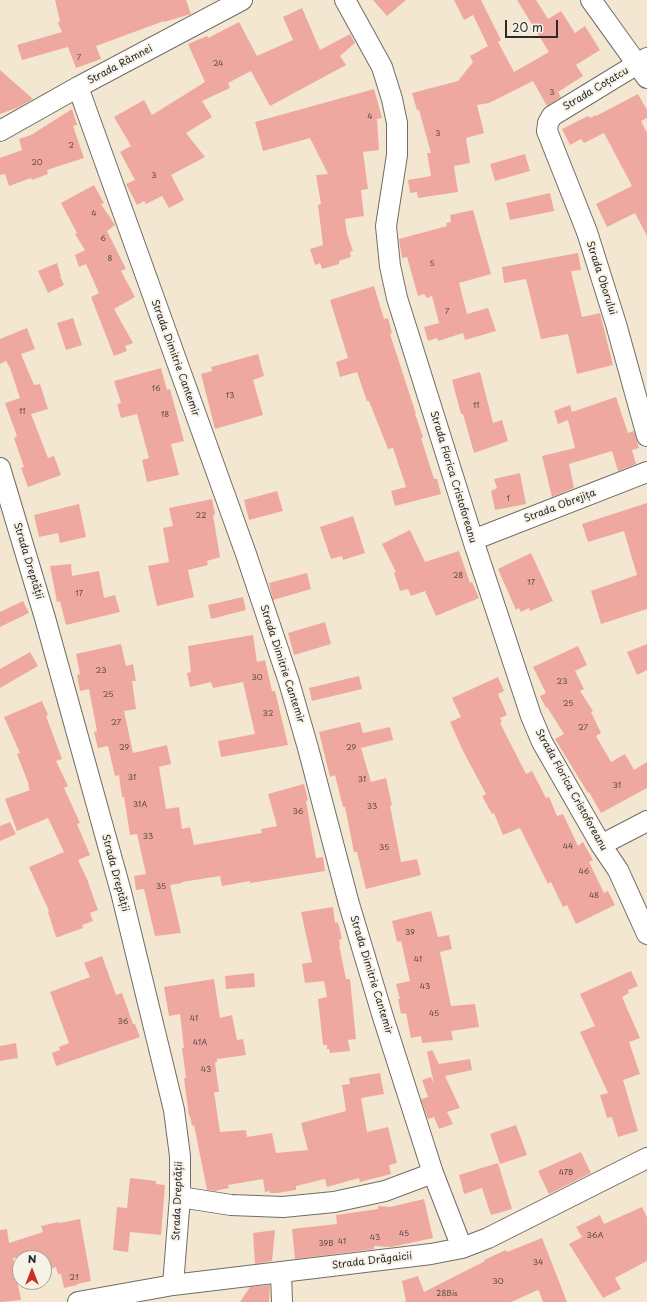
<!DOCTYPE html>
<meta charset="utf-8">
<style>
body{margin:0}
#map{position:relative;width:647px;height:1302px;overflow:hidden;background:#f4e7d1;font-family:"Playpen Sans",sans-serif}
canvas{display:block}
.north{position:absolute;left:12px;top:1250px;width:40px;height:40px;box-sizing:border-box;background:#f7f3e8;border:1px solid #a5a39c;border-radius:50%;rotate:0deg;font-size:11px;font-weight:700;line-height:16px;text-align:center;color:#2b2b2b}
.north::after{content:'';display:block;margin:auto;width:14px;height:18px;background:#c8321e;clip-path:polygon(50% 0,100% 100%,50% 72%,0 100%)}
.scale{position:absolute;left:505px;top:20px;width:53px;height:18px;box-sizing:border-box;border:2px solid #2b2b2b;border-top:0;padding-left:5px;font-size:12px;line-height:14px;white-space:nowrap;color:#2b2b2b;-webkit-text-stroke:3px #f7f3e8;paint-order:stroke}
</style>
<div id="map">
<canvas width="647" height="1302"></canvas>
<div class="north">N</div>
<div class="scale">20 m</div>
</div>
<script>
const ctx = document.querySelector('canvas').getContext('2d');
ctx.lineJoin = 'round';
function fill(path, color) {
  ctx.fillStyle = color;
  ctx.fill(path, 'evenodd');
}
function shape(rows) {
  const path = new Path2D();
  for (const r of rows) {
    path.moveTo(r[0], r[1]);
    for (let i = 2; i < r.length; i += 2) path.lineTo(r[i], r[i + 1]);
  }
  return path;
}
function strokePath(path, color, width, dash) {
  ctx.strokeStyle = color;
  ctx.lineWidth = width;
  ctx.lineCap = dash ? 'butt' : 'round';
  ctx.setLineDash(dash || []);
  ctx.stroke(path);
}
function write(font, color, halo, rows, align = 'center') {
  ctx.font = font + ' "Playpen Sans",sans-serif';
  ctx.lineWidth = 4;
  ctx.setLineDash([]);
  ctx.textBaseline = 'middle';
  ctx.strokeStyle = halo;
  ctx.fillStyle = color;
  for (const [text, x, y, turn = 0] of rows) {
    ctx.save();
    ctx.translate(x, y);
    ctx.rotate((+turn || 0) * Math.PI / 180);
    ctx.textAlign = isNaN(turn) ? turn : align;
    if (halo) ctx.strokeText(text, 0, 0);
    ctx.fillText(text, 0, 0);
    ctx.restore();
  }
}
const building = shape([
 [55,0,186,0,191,14,164,22,164,21,96,46,101,59,76,68,68,47,22,60,17,45,62,32,58,23,60,21],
 [373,0,406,0,387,16],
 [454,0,481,0,501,40,498,42,514,72,549,52,517,0,536,0,548,19,561,11,575,33,585,26,600,50,576,65,583,76,558,92,561,97,547,106,533,81,489,103,477,105,484,133,466,138,470,163,454,166,458,192,418,198,417,192,410,193,408,180,431,176,427,153,431,153,419,110,417,110,412,93,458,81,473,62,470,56,488,46,473,15,464,20],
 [302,8,320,50,350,34,355,43,340,56,346,65,270,106,251,71,228,83,230,88,202,101,212,117,186,133,205,157,171,175,184,200,169,208,162,196,146,204,144,201,137,205,126,184,135,180,120,152,131,146,114,117,144,100,152,115,205,82,188,44,207,36,208,38,239,22,257,56,293,40,283,17],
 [0,70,33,99,19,107,0,114],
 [374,89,382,118,377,119,379,150,363,152,368,189,361,190,364,216,345,219,347,234,353,251,350,252,351,257,339,261,339,264,322,269,320,263,315,265,310,249,323,245,318,205,321,204,316,175,328,174,310,138,263,151,255,122],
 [638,94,647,110,647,118,641,121,647,133,647,236,635,213,607,227,596,204,632,186,604,133,584,143,581,139,570,145,562,129,588,116,590,118,596,115,596,116],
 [72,109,77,125,73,126,84,158,47,170,48,174,32,180,31,178,9,186,5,174,0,175,0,158,22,150,19,139,31,135],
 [525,154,530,171,495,181,490,164],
 [94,185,104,203,101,204,115,225,107,231,126,269,121,271,135,297,114,309,133,343,125,346,127,351,114,356,91,297,99,293,86,264,79,267,75,255,85,250,75,234,77,233,61,203],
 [550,193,554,211,510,220,506,203],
 [473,210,491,274,459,283,467,314,488,308,496,331,465,340,463,333,438,341,437,338,428,341,424,327,439,323,432,296,427,298,424,294,418,296,407,257,402,258,399,239,447,226,446,223,451,222,450,215],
 [578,253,581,270,571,271,582,317,600,313,613,365,577,374,568,334,541,339,526,279,504,283,502,267],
 [57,263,61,276,60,276,64,285,48,293,38,271],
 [374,286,384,319,388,318,392,333,390,334,416,414,415,414,423,437,421,438,434,479,437,479,441,494,395,506,391,491,406,487,393,448,388,449,369,401,367,401,357,372,340,377,336,362,348,358,330,300],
 [73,318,82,345,66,350,57,323],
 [27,328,35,349,21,354,34,385,40,384,48,409,31,414,48,458,54,456,61,475,28,487,21,468,24,467,14,438,17,436,5,403,20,398,10,368,6,361,0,364,0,339],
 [258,354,264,376,253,380,263,415,215,429,201,374,212,371,211,367],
 [161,368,167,390,170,389,184,441,171,444,179,475,147,482,142,460,149,458,137,414,121,418,117,404,121,403,114,381],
 [480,372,493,423,502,420,508,441,474,453,463,414,461,414,452,380],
 [616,397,628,433,634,431,639,448,632,450,636,464,618,471,612,451,569,464,574,488,552,497,542,456,575,448,568,420,558,424,554,411,570,405,572,412],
 [520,473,526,504,495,510,491,491,497,488,494,479],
 [277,491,283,511,249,520,244,500],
 [212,499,215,514,213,515,220,557,207,561,208,565,188,570,194,597,157,606,148,566,169,562,163,528,173,526,169,508],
 [647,503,647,609,601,624,591,591,637,575,624,531,588,542,582,524],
 [79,504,86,537,60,543,58,533,39,537,34,515],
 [353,516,365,553,343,560,342,556,331,559,320,527],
 [410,530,425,562,459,551,470,583,472,582,479,598,436,616,425,591,411,596,408,589,400,591,394,573,396,572,382,544],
 [531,553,553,601,530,611,529,608,521,612,519,608,516,610,498,569],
 [71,564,72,576,99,571,104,598,115,595,120,612,66,625,60,601,57,602,50,566],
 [307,573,311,589,273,600,269,583],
 [243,597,246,610,211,619,208,605],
 [23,601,29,613,0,627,0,612],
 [325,622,331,644,294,655,288,633],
 [253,635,257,662,265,660,272,691,275,691,288,745,221,757,218,741,255,734,243,682,213,688,211,682,190,687,187,673,191,672,188,646],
 [121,644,126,666,133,664,136,681,132,681,136,709,124,711,133,753,167,745,171,764,159,767,166,809,179,807,182,829,190,827,194,845,262,833,261,829,277,826,268,794,304,784,308,800,306,801,316,858,323,857,325,871,250,883,250,881,222,886,220,876,182,882,182,883,170,885,181,933,155,936,144,889,136,890,134,876,146,874,137,834,130,835,124,797,122,797,119,775,115,776,108,746,98,748,94,732,97,731,89,689,80,691,77,675,80,674,76,654],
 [647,644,647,670,637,675,627,652],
 [578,646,587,665,575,671,584,689,580,691,593,711,591,712,601,733,596,736,611,762,625,754,634,770,647,762,647,788,601,813,589,792,588,793,555,739,564,734,547,707,546,708,540,696,546,693,533,667],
 [30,652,38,666,0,688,0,669],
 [359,676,362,689,312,701,309,688],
 [498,677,504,691,498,694,507,715,500,718,502,722,500,723,526,774,532,771,546,798,549,797,557,816,563,814,578,846,583,842,593,860,589,862,604,893,608,891,615,905,576,924,567,905,563,907,551,882,548,884,520,828,503,835,494,813,492,814,482,796,486,794,463,751,450,722,461,717,452,698],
 [42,701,48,715,46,716,62,759,56,761,68,786,64,788,80,823,77,824,90,855,78,860,87,879,98,910,90,913,93,921,82,925,83,928,58,937,56,937,48,912,49,911,29,867,64,852,48,818,17,831,5,799,30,790,28,785,29,785,17,754,20,753,4,717],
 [360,722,363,733,390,727,393,740,361,748,371,782,386,778,392,805,390,806,401,862,417,859,421,875,366,889,357,852,354,852,345,807,343,807,335,775,330,777,319,732],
 [10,822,16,834,0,841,0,826],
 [333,907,335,923,338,922,342,939,339,940,340,945,339,945,346,979,350,979,356,1039,348,1040,350,1051,330,1053,329,1049,327,1049,327,1045,323,1045,318,999,327,997,324,981,305,983,302,964,312,962,301,912],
 [431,911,438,937,449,935,452,949,440,952,451,1006,475,1004,479,1027,451,1031,453,1040,422,1043,421,1036,411,1038,406,1013,401,1014,398,999,400,999,396,984,410,981,401,941,397,942,392,921],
 [102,956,116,995,122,993,133,1024,135,1024,140,1037,56,1066,52,1053,60,1050,59,1047,69,1043,50,992,90,977,84,963],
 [631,971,638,986,628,990,629,993,622,997,640,1038,629,1042,640,1074,623,1080,638,1131,618,1137,612,1117,607,1118,600,1095,608,1093,580,1032,595,1026,580,994],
 [254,973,255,987,226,989,225,976],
 [214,979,220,1018,232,1015,237,1040,243,1039,246,1055,217,1059,217,1062,215,1063,219,1092,214,1092,220,1132,246,1130,247,1137,272,1133,276,1153,308,1150,301,1123,346,1111,342,1085,350,1084,349,1078,380,1073,384,1094,361,1098,367,1132,388,1127,397,1163,389,1165,391,1174,360,1182,359,1178,327,1187,325,1179,296,1186,296,1190,277,1193,270,1193,270,1191,265,1192,263,1179,228,1185,229,1188,215,1191,207,1190,194,1125,192,1126,190,1116,189,1116,184,1078,186,1078,182,1048,184,1048,180,1014,169,1016,164,987],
 [16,1043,18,1058,0,1061,0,1046],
 [432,1050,439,1064,470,1059,472,1070,445,1076,460,1108,447,1112,453,1124,439,1129,434,1117,428,1119,421,1099,428,1097,422,1080,431,1077,434,1084,427,1052],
 [516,1125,527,1155,500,1164,490,1134],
 [581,1152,591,1173,549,1194,538,1171],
 [498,1163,512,1209,491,1215,482,1188,464,1194,459,1175],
 [130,1178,156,1181,156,1184,165,1185,161,1235,130,1232,128,1252,113,1250,117,1207,127,1208],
 [424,1199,433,1238,391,1247,374,1246,374,1249,295,1259,292,1229,337,1224,336,1215,378,1209,378,1206,390,1207],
 [642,1207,647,1217,647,1261,615,1278,621,1289,603,1298,569,1244,582,1237,576,1227,600,1215,604,1224],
 [80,1219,91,1281,77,1284,77,1285,64,1288,61,1274,58,1274,56,1267,44,1271,44,1258,13,1258,21,1300,0,1302,0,1230,7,1229,9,1243,43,1232,41,1226,58,1222,59,1223],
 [275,1230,272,1261,255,1264,253,1233],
 [542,1238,567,1302,543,1302,539,1291,538,1290,511,1302,405,1302,406,1301,402,1281,418,1276,424,1292,485,1261,484,1260,506,1250,507,1252],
 [270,1285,269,1302,240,1302,250,1287]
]);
const minor = shape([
 [345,0,382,67,392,99,397,123,397,155,386,226,390,266,397,298,473,540,531,716,542,742,601,845,618,870,647,934],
 [591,0,647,78],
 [647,58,552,116,548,123,547,131,587,232,616,324,647,436],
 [78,87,246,554,289,682,308,748,349,904,383,1017,433,1173,462,1248],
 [0,131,78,87,242,0],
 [0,468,45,618,121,892,174,1110,180,1156,180,1197,173,1285],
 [473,540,647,472],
 [601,845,647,821],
 [180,1197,231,1205,283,1207,334,1202,385,1191,433,1173],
 [281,1273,282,1302],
 [78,1302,173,1285,431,1254,462,1248,488,1238,647,1158]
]);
const numberNames = [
 ["7",79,58],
 ["24",218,64],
 ["3",552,93],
 ["4",370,117],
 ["3",438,134],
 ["2",71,146],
 ["20",37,163],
 ["3",154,176],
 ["4",94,214],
 ["6",103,239],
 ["8",110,259],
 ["5",432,264],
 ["7",447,312],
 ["16",156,389],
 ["13",230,396],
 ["11",476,406],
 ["11",22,412],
 ["18",165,415],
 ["1",508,499],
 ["22",201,516],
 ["28",458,576],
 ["17",531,583],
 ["17",79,594],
 ["23",101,671],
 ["30",257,678],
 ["23",562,682],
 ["25",108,695],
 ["25",568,704],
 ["32",268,714],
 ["27",116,723],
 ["27",583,728],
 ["29",124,748],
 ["29",351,748],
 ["31",132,778],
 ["31",362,780],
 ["31",617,786],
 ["31A",140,805],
 ["33",372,807],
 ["36",298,812],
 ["33",148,837],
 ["44",568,847],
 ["35",384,848],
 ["46",584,872],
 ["35",161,887],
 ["48",594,896],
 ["39",410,933],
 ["41",418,960],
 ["43",425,987],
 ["45",434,1014],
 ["41",194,1019],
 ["36",123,1022],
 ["41A",200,1043],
 ["43",206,1070],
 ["47B",566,1173],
 ["45",404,1234],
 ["36A",595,1236],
 ["43",375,1238],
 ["41",342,1242],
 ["39B",326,1244],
 ["34",538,1263],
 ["21",74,1278],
 ["30",498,1282],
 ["28Bis",447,1294]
];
const streetNames = [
 ["Strada Râmnei",120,65,-28],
 ["Strada Coțatcu",596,89,-31],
 ["Strada Oborului",601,278,72],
 ["Strada Dimitrie Cantemir",175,358,70],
 ["Strada Florica Cristoforeanu",453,477,73],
 ["Strada Obrejița",560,506,-21],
 ["Strada Dreptății",28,561,73],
 ["Strada Dimitrie Cantemir",282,664,72],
 ["Strada Florica Cristoforeanu",571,790,61],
 ["Strada Dreptății",115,873,75],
 ["Strada Dimitrie Cantemir",371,975,73],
 ["Strada Dreptății",178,1201,-88],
 ["Strada Drăgaicii",372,1261,-7]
];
fill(building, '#eea8a0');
strokePath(minor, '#716d65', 22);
strokePath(minor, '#fff', 20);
write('8px', '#5c4a48', null, numberNames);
write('10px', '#2b2b2b', '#f7f3e8', streetNames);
</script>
